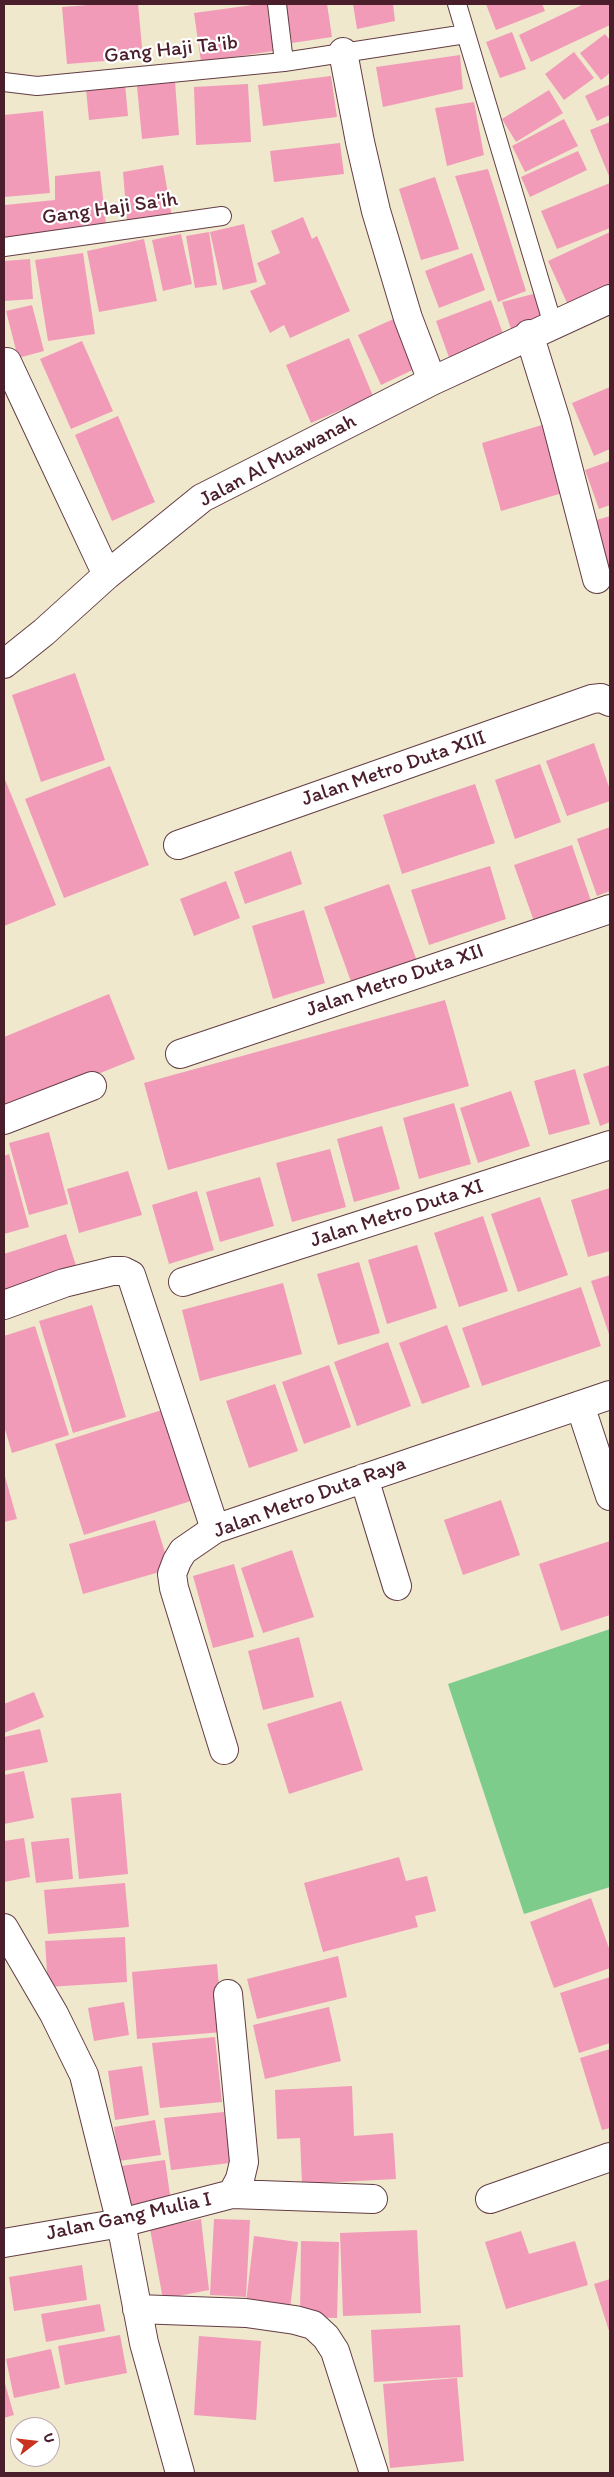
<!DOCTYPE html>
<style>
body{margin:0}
#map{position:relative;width:614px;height:2477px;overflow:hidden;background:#efe8cd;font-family:Itim,sans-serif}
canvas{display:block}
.frame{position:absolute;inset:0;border:5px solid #4a1f2b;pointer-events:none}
.north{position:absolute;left:10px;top:2417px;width:50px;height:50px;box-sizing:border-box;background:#fff;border:1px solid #b7a5aa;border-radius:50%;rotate:74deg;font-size:14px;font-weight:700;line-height:20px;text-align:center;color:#4a1f2b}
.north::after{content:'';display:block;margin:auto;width:18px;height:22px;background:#c8321e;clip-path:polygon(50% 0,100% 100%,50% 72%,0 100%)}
</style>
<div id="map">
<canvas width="614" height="2477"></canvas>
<div class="frame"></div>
<div class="north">U</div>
</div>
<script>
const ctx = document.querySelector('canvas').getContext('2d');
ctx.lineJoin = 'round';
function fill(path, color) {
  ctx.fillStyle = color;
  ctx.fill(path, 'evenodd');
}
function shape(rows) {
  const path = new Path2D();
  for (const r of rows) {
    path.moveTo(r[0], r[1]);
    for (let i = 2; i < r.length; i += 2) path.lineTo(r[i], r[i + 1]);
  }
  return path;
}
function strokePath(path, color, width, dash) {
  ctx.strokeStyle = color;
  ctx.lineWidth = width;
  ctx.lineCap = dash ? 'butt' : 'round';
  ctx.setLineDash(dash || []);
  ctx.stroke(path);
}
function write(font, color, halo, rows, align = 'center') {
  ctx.font = font + ' Itim,sans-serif';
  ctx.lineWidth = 4.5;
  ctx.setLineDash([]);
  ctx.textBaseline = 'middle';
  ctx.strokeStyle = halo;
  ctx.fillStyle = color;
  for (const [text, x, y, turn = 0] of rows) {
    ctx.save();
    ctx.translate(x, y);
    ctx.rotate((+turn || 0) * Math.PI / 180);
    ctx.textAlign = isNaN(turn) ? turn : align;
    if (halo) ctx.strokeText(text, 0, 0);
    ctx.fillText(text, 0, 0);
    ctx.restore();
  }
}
const green = shape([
 [610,1629,610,1887,524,1914,448,1684]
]);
const building = shape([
 [101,4,138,4,143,58,67,64,62,7],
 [260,4,267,4,273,51,201,62,194,13],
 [286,4,327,4,332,37,292,43],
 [353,4,393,4,395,21,357,29],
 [486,4,542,4,545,11,496,30],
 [584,4,610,4,610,25,531,62,519,35],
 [512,32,526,69,500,78,486,42],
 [605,34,610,40,610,73,601,80,580,53],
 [574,52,594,78,564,100,545,74],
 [460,55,463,89,383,107,376,67],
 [331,76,337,117,263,126,258,85],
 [175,81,179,135,142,139,137,86],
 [125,84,128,116,89,120,86,89],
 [248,84,251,142,196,145,194,87],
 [610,84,610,115,597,121,585,96],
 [549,90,563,113,516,142,502,119],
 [474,102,484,155,447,166,435,108],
 [43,111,50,193,4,197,4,115],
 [564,119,578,146,525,172,512,146],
 [610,122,610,175,609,176,590,130],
 [340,143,344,174,274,182,270,151],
 [578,151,587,170,530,197,521,177],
 [163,165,172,217,127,221,123,172],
 [488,169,526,291,498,302,455,176],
 [100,171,106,224,5,239,5,205,55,200,55,176],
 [435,177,459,249,421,260,399,189],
 [610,183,610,228,557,249,541,211],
 [303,217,312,239,317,236,350,311,290,338,284,325,270,333,250,291,266,284,257,263,280,253,271,231],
 [244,224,257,282,223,290,210,232],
 [209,232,217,285,195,288,186,236],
 [610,232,610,285,568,305,548,261],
 [181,234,192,284,163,291,152,240],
 [144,239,157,301,99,312,87,251],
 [83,253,95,334,48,341,35,260],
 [472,253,485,290,439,308,425,271],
 [30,259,33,299,4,301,4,261],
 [537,293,548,323,513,335,502,302],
 [491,300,506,342,451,363,436,321],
 [32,305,44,351,18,358,6,311],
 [398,317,421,366,381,385,358,335],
 [349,338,373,396,311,423,286,365],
 [82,341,113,411,71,429,40,359],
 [610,387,610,449,594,456,572,403],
 [118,416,155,502,112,521,75,435],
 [552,422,573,490,501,511,482,443],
 [610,461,610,505,599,509,585,470],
 [610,516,610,573,593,521],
 [75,673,105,760,41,782,12,695],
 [594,743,610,790,610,801,567,816,546,761],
 [540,764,561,822,515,839,495,780],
 [110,766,149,865,64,898,25,799],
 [4,777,56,905,4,926],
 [475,784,495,843,402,874,383,815],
 [610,827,610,891,597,896,577,839],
 [572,845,593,907,536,927,514,865],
 [291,851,302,884,245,904,234,872],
 [490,866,506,919,429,945,411,890],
 [226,881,240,918,194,936,180,899],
 [389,884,418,964,353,987,324,907],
 [304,910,325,983,273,999,252,926],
 [109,994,135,1059,4,1112,4,1037],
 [445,1000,469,1086,168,1170,144,1083],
 [610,1065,610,1122,600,1126,583,1074],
 [575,1069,590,1124,549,1135,534,1081],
 [511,1091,530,1146,478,1163,460,1108],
 [454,1103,471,1164,419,1179,403,1118],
 [382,1126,400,1189,354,1202,337,1139],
 [49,1132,68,1204,29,1215,9,1143],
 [330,1149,346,1207,292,1222,276,1163],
 [9,1154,29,1227,4,1234,4,1156],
 [128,1171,142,1215,79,1233,67,1189],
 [260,1177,274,1226,220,1242,206,1192],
 [610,1188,610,1251,588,1257,571,1200],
 [197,1191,214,1250,169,1264,152,1205],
 [540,1197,568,1275,518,1292,491,1214],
 [483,1216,508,1291,459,1307,434,1233],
 [66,1234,80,1278,4,1303,4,1254],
 [417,1245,437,1308,387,1324,368,1260],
 [359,1262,380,1333,338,1345,317,1274],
 [610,1275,610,1337,591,1281],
 [283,1283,302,1354,200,1381,182,1310],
 [581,1287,601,1346,482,1386,462,1328],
 [92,1305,126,1417,73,1433,39,1321],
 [447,1325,470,1387,422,1404,399,1343],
 [35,1326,69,1435,12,1453,4,1426,4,1336],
 [388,1342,411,1406,357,1426,334,1362],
 [329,1365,351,1427,304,1444,282,1382],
 [275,1384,298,1451,249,1468,226,1401],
 [168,1408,197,1499,84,1535,55,1444],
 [4,1473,17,1519,4,1522],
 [501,1500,520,1555,463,1575,444,1520],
 [155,1520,170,1569,83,1594,69,1544],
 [610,1541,610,1615,561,1631,539,1564],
 [292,1550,314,1617,263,1633,241,1568],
 [234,1564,254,1637,213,1648,193,1576],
 [299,1637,314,1697,263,1710,248,1651],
 [34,1692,44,1717,4,1733,4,1704],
 [341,1701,363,1770,289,1794,267,1724],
 [40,1729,48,1762,4,1771,4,1737],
 [24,1771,34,1818,4,1824,4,1775],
 [121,1793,128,1874,79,1879,71,1798],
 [24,1838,30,1877,4,1882,4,1841],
 [69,1838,73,1879,36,1883,31,1842],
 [399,1857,406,1881,427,1876,436,1911,415,1916,418,1927,323,1952,304,1883],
 [125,1883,129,1927,48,1934,44,1890],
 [591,1898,610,1951,610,1968,554,1988,530,1922],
 [125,1937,127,1982,48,1987,45,1941],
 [338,1956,347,1997,257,2019,247,1979],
 [217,1964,223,2032,137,2039,132,1972],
 [610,1977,610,2043,579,2053,560,1993],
 [124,2002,129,2035,94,2041,88,2008],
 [329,2007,341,2061,265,2079,253,2025],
 [215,2037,222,2102,160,2108,152,2043],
 [610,2049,610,2128,602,2130,580,2058],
 [142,2066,149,2115,115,2120,108,2071],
 [352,2086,354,2136,393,2133,396,2179,302,2184,300,2138,277,2139,275,2090],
 [224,2112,230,2163,171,2170,164,2118],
 [155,2120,161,2155,119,2161,114,2127],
 [165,2160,171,2202,126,2208,121,2166],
 [201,2219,209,2290,163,2299,150,2229],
 [214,2219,250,2220,246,2297,210,2295],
 [417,2230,421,2313,343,2316,340,2233],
 [521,2231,529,2254,575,2241,588,2285,506,2309,485,2242],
 [254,2236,298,2242,290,2309,246,2303],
 [301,2241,339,2242,337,2318,300,2317],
 [82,2265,87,2300,14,2311,9,2277],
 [610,2279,610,2334,594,2284],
 [100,2304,105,2331,46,2342,41,2314],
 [460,2325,463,2377,374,2382,371,2330],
 [120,2335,127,2373,65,2385,58,2346],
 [199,2336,261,2341,256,2420,194,2415],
 [51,2349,60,2388,14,2398,6,2359],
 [457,2378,464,2461,390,2468,383,2384],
 [4,2380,14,2415,4,2418]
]);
const lane = shape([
 [277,4,284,62],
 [457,4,553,325],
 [4,82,37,86,284,62,466,34],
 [4,247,222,216]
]);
const street = shape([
 [343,52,360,142,376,211,408,318,432,381],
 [529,334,556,421,597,579],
 [7,362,107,575],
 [4,664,44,632,107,575,202,498,432,381,610,299],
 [178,845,592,699,601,698,610,702],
 [180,1054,610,909],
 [4,1120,92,1086],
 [183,1282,610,1145],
 [4,1305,64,1283,113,1271,123,1271,131,1275,215,1529],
 [580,1405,610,1496],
 [364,1478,397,1586],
 [224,1750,174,1588,172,1574,177,1561,183,1551,215,1529,610,1395],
 [4,1928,54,2014,84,2075,121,2223,144,2343,180,2473],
 [232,2194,373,2199],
 [490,2199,610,2157],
 [4,2243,121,2223,232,2194,240,2179,244,2162,228,1994],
 [137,2309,246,2313,295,2320,313,2325,326,2337,335,2351,374,2473]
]);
const streetNames = [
 ["Gang Haji Ta'ib",171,50,-6],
 ["Gang Haji Sa'ih",110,209,-8],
 ["Jalan Al Muawanah",278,461,-28],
 ["Jalan Metro Duta XIII",394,769,-19],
 ["Jalan Metro Duta XII",395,981,-19],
 ["Jalan Metro Duta XI",397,1214,-18],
 ["Jalan Metro Duta Raya",310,1498,-20],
 ["Jalan Gang Mulia I",129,2217,-12]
];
fill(green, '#7dcc8b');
fill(building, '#f19bb8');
strokePath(lane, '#633d43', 20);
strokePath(street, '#633d43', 30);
strokePath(lane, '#fff', 18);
strokePath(street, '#fff', 28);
write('21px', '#4a1f2b', '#fff', streetNames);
</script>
